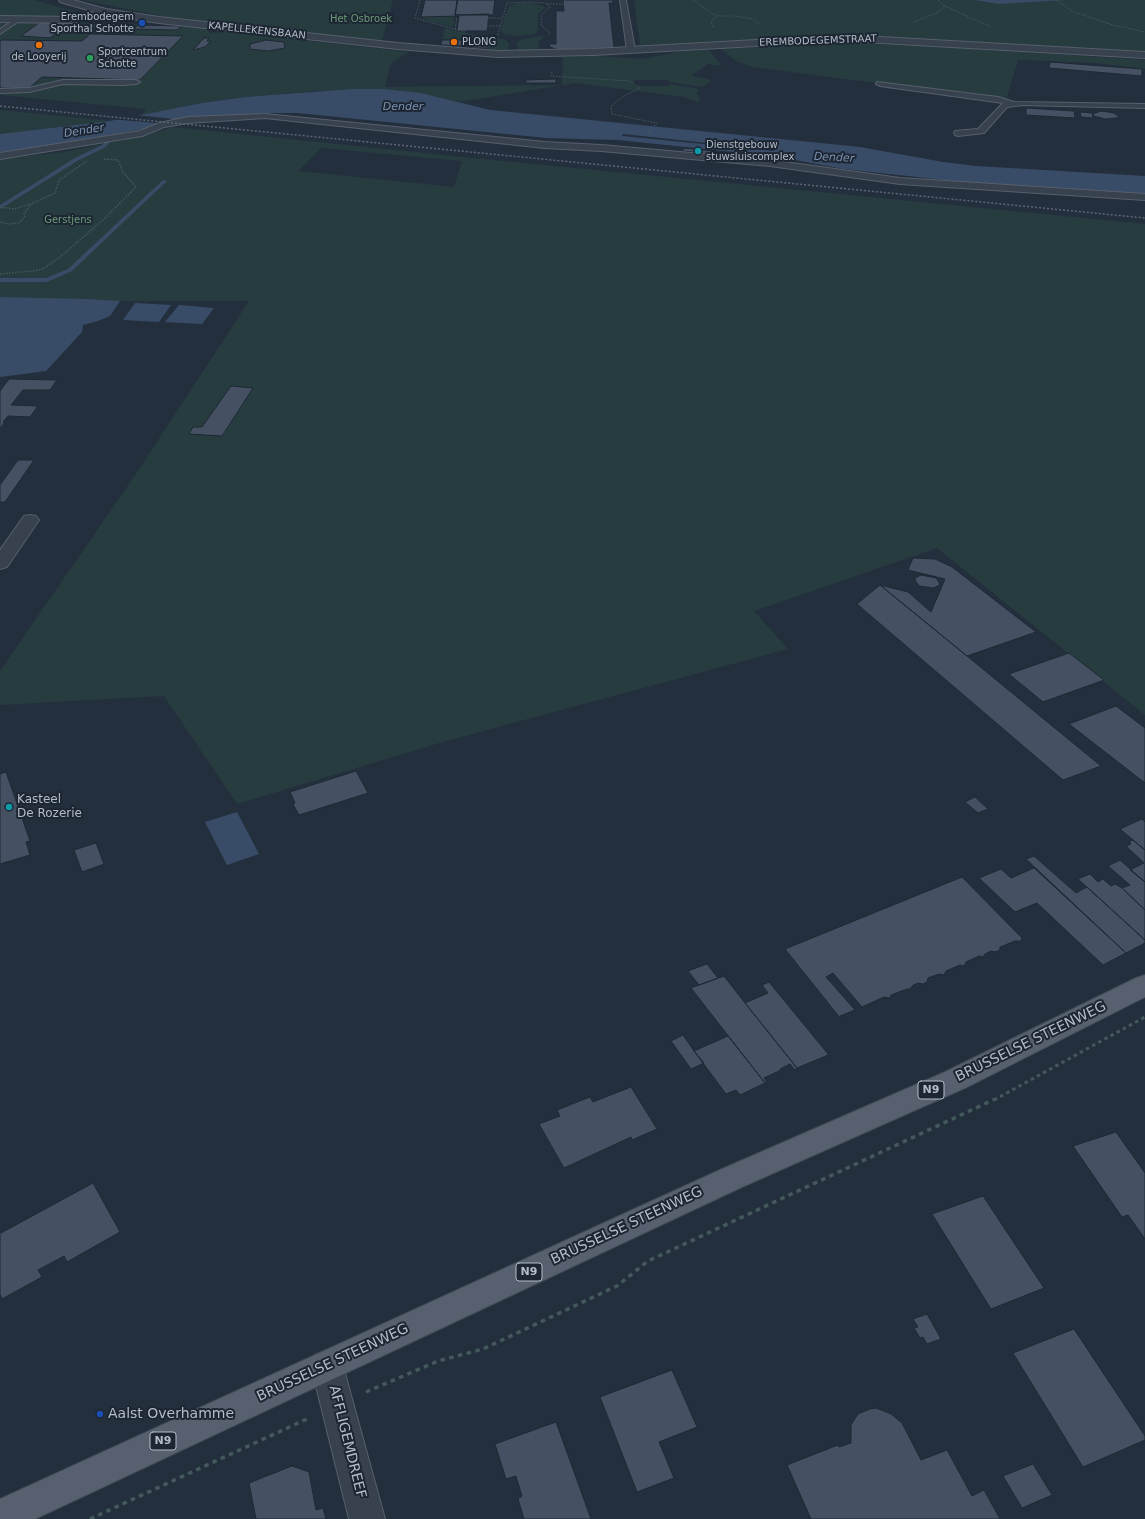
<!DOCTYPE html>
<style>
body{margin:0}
canvas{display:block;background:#242f3e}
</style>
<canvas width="1145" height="1519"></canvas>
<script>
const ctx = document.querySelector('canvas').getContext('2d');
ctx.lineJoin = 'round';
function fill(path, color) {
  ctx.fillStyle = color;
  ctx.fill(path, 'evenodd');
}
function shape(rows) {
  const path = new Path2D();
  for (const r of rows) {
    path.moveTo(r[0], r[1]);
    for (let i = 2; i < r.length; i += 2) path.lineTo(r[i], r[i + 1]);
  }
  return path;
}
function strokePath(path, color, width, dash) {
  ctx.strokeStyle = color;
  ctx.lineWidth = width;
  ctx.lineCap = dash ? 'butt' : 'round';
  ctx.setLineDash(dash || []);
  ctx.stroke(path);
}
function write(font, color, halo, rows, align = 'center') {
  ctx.font = font + ' "DejaVu Sans",sans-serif';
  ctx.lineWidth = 4;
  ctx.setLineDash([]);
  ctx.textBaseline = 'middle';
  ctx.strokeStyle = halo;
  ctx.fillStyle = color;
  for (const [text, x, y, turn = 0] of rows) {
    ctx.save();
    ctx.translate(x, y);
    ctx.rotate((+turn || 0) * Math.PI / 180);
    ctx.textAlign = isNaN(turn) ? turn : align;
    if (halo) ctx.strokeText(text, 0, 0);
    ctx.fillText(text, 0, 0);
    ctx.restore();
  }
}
const green = shape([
 [0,0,34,0,78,12,84,12,82,14,75,17,65,18,0,17],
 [82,0,393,0,382,41,217,24,167,17],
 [634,0,1145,0,1145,51,869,36,804,37,640,45],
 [518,3,533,3,546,7,538,14,538,30,535,34,515,36,504,34,501,30,505,16,509,6],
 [455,16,453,27,420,18,421,17],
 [0,21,191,26,206,28,210,33,227,32,409,52,391,63,385,87,562,85,563,57,595,56,642,59,683,51,709,50,722,66,708,64,691,76,712,80,703,87,669,82,668,80,634,80,634,86,669,86,669,84,699,89,696,94,701,99,698,102,685,97,575,83,563,85,459,102,421,93,384,89,315,91,244,97,202,103,142,115,146,109,0,95],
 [445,28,470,34,487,36,486,39,442,40],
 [542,36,545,36,539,41,538,50,518,51,517,42,523,39],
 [491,37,506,40,509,43,508,51,469,49,490,48],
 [852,43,961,48,1145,60,1145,69,1095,63,1018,60,1006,100,753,67,736,61,721,49],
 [0,110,110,121,0,134],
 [173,127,463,157,1145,224,1145,715,937,548,754,611,788,649,446,741,237,804,164,696,0,705,0,671,136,474,249,301,120,301,0,297,0,159,64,152,143,136],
 [321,148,462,161,454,187,298,171]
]);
const water = shape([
 [975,0,1065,0,999,4],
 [352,89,384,89,421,93,490,110,860,147,943,162,976,166,1145,176,1145,194,963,182,844,169,773,156,618,140,546,138,298,113,271,113,204,118,39,148,0,152,0,134,110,121,202,103,245,97],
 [623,134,774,150,774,151,622,136],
 [0,297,86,299,120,301,110,316,98,321,83,325,82,332,46,371,0,377],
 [135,303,171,305,159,322,123,320],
 [179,305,214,308,202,324,165,322],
 [237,812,259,854,227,865,205,822]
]);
const pier = shape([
 [136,115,192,121,167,124,110,119]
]);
const stream = shape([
 [107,140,111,141,106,147,79,160,0,209,0,205,75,158,102,145,107,140],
 [163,180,167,181,72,271,47,282,0,282,0,278,46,278,68,269,163,180]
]);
const building = shape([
 [425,0,457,0,455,15,489,14,487,31,457,31,459,16,421,17,425,0],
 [458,0,495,0,493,15,455,15,458,0],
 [563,0,613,0,613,3,609,3,614,48,559,50,550,47,549,44,556,44,556,11,564,11,563,0],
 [40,22,69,23,70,24,50,38,21,36,40,22],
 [94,24,124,24,121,26,111,26,109,28,90,27,94,24],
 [138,25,181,26,177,30,134,29,138,25],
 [90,34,183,36,140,80,42,77,28,89,0,88,0,41,2,40,82,41,90,34],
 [204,38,209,38,207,41,211,41,205,47,193,50,204,38],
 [472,39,491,39,490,48,471,48,472,39],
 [266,40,284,42,285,48,268,51,250,49,250,44,266,40],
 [442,40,467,40,466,46,441,45,442,40],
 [1050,62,1142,69,1142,76,1049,68,1050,62],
 [556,79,556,83,526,83,526,80,556,79],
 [1026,108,1074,111,1075,118,1026,115,1026,108],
 [1101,111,1114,113,1119,117,1117,118,1105,119,1094,116,1093,114,1101,111],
 [1080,112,1092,113,1093,118,1081,117,1080,112],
 [684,148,713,151,711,154,682,151,684,148],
 [9,379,57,380,50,390,23,390,11,405,38,406,30,417,8,416,3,422,5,422,0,429,0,391,9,379],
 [231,386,253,388,222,436,189,434,193,427,202,427,231,386],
 [18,460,34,460,5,502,0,502,0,485,18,460],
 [913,558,935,559,952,567,1036,632,967,656,880,585,908,592,931,612,945,579,908,570,913,558],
 [921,575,936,578,940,584,938,586,933,588,919,586,915,580,915,578,921,575],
 [880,585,967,656,1101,766,1063,780,857,604,880,585],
 [1069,653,1104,680,1043,702,1009,674,1069,653],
 [1116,706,1145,728,1145,783,1069,724,1116,706],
 [356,771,368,793,299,815,293,804,295,803,290,792,356,771],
 [6,772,30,841,26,842,30,855,0,864,0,774,6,772],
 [975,797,988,809,978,813,965,802,975,797],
 [1142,819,1145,822,1145,850,1120,829,1142,819],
 [1133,840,1145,850,1145,882,1130,870,1144,863,1126,846,1131,844,1129,842,1133,840],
 [96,843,104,864,82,872,74,850,96,843],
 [1034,856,1076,893,1087,887,1145,940,1145,943,1126,953,1026,859,1034,856],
 [1120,860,1145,882,1145,910,1122,888,1130,885,1108,866,1120,860],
 [1034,868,1126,953,1103,965,1037,903,1015,912,979,878,1001,869,1011,878,1034,868],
 [1090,874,1098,882,1103,879,1111,886,1115,884,1122,888,1145,910,1145,940,1078,879,1090,874],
 [962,877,1022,938,1021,941,1015,941,1000,947,1000,950,995,952,991,951,985,954,983,957,979,956,966,962,964,966,960,965,946,971,944,975,939,974,928,978,927,982,923,984,918,983,913,985,910,989,907,989,891,995,890,998,884,997,862,1007,833,973,826,977,855,1010,840,1016,842,1019,841,1019,785,949,962,877],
 [707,964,718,978,699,985,688,971,707,964],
 [724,976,745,1003,797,1068,795,1070,790,1064,780,1069,781,1070,764,1078,767,1082,765,1083,691,988,724,976],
 [769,982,828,1054,828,1055,797,1068,745,1003,768,993,762,985,769,982],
 [683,1035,694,1051,704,1063,691,1069,671,1041,683,1035],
 [728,1036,765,1083,740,1095,736,1090,726,1094,694,1051,728,1036],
 [631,1087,657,1129,632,1140,631,1137,564,1168,539,1124,560,1116,557,1110,590,1097,593,1102,631,1087],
 [1116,1132,1145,1173,1145,1239,1128,1215,1122,1217,1073,1146,1116,1132],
 [93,1183,120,1232,67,1262,64,1256,38,1270,42,1277,2,1299,0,1294,0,1230,1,1233,93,1183],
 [983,1196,1044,1288,991,1309,932,1214,983,1196],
 [927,1314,941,1339,927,1344,923,1337,920,1338,914,1328,918,1327,913,1319,927,1314],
 [1074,1329,1145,1436,1145,1440,1083,1467,1013,1353,1074,1329],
 [672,1370,697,1427,659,1442,674,1478,637,1492,600,1397,672,1370],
 [876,1408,891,1414,902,1423,921,1460,947,1450,972,1496,984,1490,1000,1519,811,1519,787,1465,838,1445,839,1447,851,1443,851,1425,858,1414,870,1409,876,1408],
 [556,1422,591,1519,524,1519,518,1499,522,1496,516,1476,506,1479,495,1444,556,1422],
 [1033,1464,1052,1495,1022,1508,1003,1476,1033,1464],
 [292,1466,309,1472,316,1510,323,1508,326,1519,256,1519,249,1483,292,1466]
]);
const pathFar3 = shape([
 [420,0,415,18,465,32],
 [693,0,716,16,736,16,752,19,759,24],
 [938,0,945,6,991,27],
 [1056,0,1074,12,1113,25,1145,32],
 [547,4,564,4],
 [488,18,502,18],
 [914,22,938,12,945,6],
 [487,26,500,26],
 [713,27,711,22,716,16],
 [455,29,457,17],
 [498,35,507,3,531,2,546,3,550,7,542,14,541,25,550,33,548,35],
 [552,72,551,76,630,81,640,88,624,96,611,106,612,114,657,123,650,131]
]);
const pathFar2 = shape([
 [648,134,651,130],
 [0,207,14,209,31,204,55,193,59,180,87,161],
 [0,222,8,224,18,223,23,219,25,216,24,214,31,204],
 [0,274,41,270,59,258,104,219,136,187,123,172,118,160,103,159]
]);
const pathFar1 = shape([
 [994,1100,1145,1017]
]);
const path = shape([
 [366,1392,438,1361,483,1349,617,1286,648,1261,995,1099],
 [90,1519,309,1418]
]);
const service = shape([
 [620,0,626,0,635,50,631,52,627,50,620,0],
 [17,18,19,19,19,21,0,34,0,29,17,18],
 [63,80,136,80,140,82,136,84,122,85,63,84,29,92,0,93,0,89,29,88,63,80],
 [877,82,998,97,1014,102,1145,104,1145,108,1023,105,1007,107,984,133,958,136,955,135,954,133,955,131,978,129,1003,103,880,86,876,84,877,82],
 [265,114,545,142,601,145,770,160,900,178,1145,194,1145,200,900,184,770,166,601,151,545,148,265,118,188,123,164,127,142,136,0,159,0,153,140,131,159,123,188,117,265,114]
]);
const minor = shape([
 [59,0,73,0,106,9,159,17,398,43,498,51,593,49,811,37,863,36,1145,52,1145,58,863,42,811,43,593,55,498,57,398,49,159,23,105,15,74,23,0,22,0,16,74,17,95,12,60,2,59,0],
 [30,515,36,516,39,520,7,567,0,569,0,550,24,516,30,515]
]);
const tertiary = shape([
 [327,1350,339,1355,343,1366,385,1519,349,1519,311,1366,315,1355,327,1350]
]);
const primary = shape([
 [1145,975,1145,997,965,1088,742,1187,35,1519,0,1519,0,1499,722,1169,945,1072,1136,978,1145,975]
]);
const rail = shape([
 [0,106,1145,218]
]);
const markers = [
 [142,23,4,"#1a4fb4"],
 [454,42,4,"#e8710a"],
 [39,45,4,"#e8710a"],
 [90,58,4,"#2e9e5b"],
 [698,151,4,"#0f9aa8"],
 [9,807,4,"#0f9aa8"],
 [100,1414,4,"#1a4fb4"]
];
const farPoinames = [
 ["Erembodegem",134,17,"right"],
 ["Sporthal Schotte",134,29,"right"],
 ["PLONG",462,42],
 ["Sportcentrum",98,52],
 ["Schotte",98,64],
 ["de Looyerij",39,57,"center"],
 ["Dienstgebouw",706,145],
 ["stuwsluiscomplex",706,157]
];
const farParknames = [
 ["Het Osbroek",361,19],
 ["Gerstjens",68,220]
];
const farStreetnames = [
 ["KAPELLEKENSBAAN",257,31,6],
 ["EREMBODEGEMSTRAAT",818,41,-2]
];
const farWaternames = [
 ["Dender",403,107],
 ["Dender",84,131,-9],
 ["Dender",834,158,3]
];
const shields = [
 [931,1090,26],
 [529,1272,26],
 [163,1441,26]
];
const shieldNames = [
 ["N9",931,1090],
 ["N9",529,1272],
 ["N9",163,1441]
];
const poiNames = [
 ["Kasteel",17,800],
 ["De Rozerie",17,814]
];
const nearStreetnames = [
 ["BRUSSELSE STEENWEG",1031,1042,-26],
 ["BRUSSELSE STEENWEG",627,1226,-25],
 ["BRUSSELSE STEENWEG",333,1363,-25],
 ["AFFLIGEMDREEF",347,1442,76]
];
const nearPoinames = [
 ["Aalst Overhamme",108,1414]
];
fill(green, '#263c3f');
fill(water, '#394c67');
fill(pier, '#242f3e');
fill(stream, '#394c67');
fill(building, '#455162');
strokePath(building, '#1f2835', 1);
strokePath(service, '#565f6c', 2);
strokePath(minor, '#565f6c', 2);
strokePath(tertiary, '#565f6c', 2);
strokePath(primary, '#414a57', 2);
strokePath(pathFar3, '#44595c', 1, [1.5, 1.5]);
strokePath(pathFar2, '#44595c', 1.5, [1.5, 1.5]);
strokePath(pathFar1, '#44595c', 3, [3.5, 3.5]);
strokePath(path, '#44595c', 3.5, [4.5, 4.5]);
fill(service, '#38414e');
fill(minor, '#38414e');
fill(tertiary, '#38414e');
fill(primary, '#56606e');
strokePath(rail, '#5a6575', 1.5, [2, 2]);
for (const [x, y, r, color] of markers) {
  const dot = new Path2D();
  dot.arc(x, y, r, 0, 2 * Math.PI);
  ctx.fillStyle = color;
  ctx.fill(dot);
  strokePath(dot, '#1d2633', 1.5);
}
write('10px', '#b4bcc9', '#1d2633', farPoinames, 'left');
write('10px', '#6b9a76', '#1d2633', farParknames);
write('10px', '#b4bcc9', '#1d2633', farStreetnames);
write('italic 11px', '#7c92b1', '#1d2633', farWaternames);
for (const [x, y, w] of shields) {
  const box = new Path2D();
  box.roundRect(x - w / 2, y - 9, w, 18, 3);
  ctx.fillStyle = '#1d2633';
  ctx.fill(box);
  strokePath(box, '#b4bcc9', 1);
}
write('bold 11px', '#b4bcc9', null, shieldNames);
write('12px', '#b4bcc9', '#1d2633', poiNames, 'left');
write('14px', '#b4bcc9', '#1d2633', nearStreetnames);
write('14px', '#b4bcc9', '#1d2633', nearPoinames, 'left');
</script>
